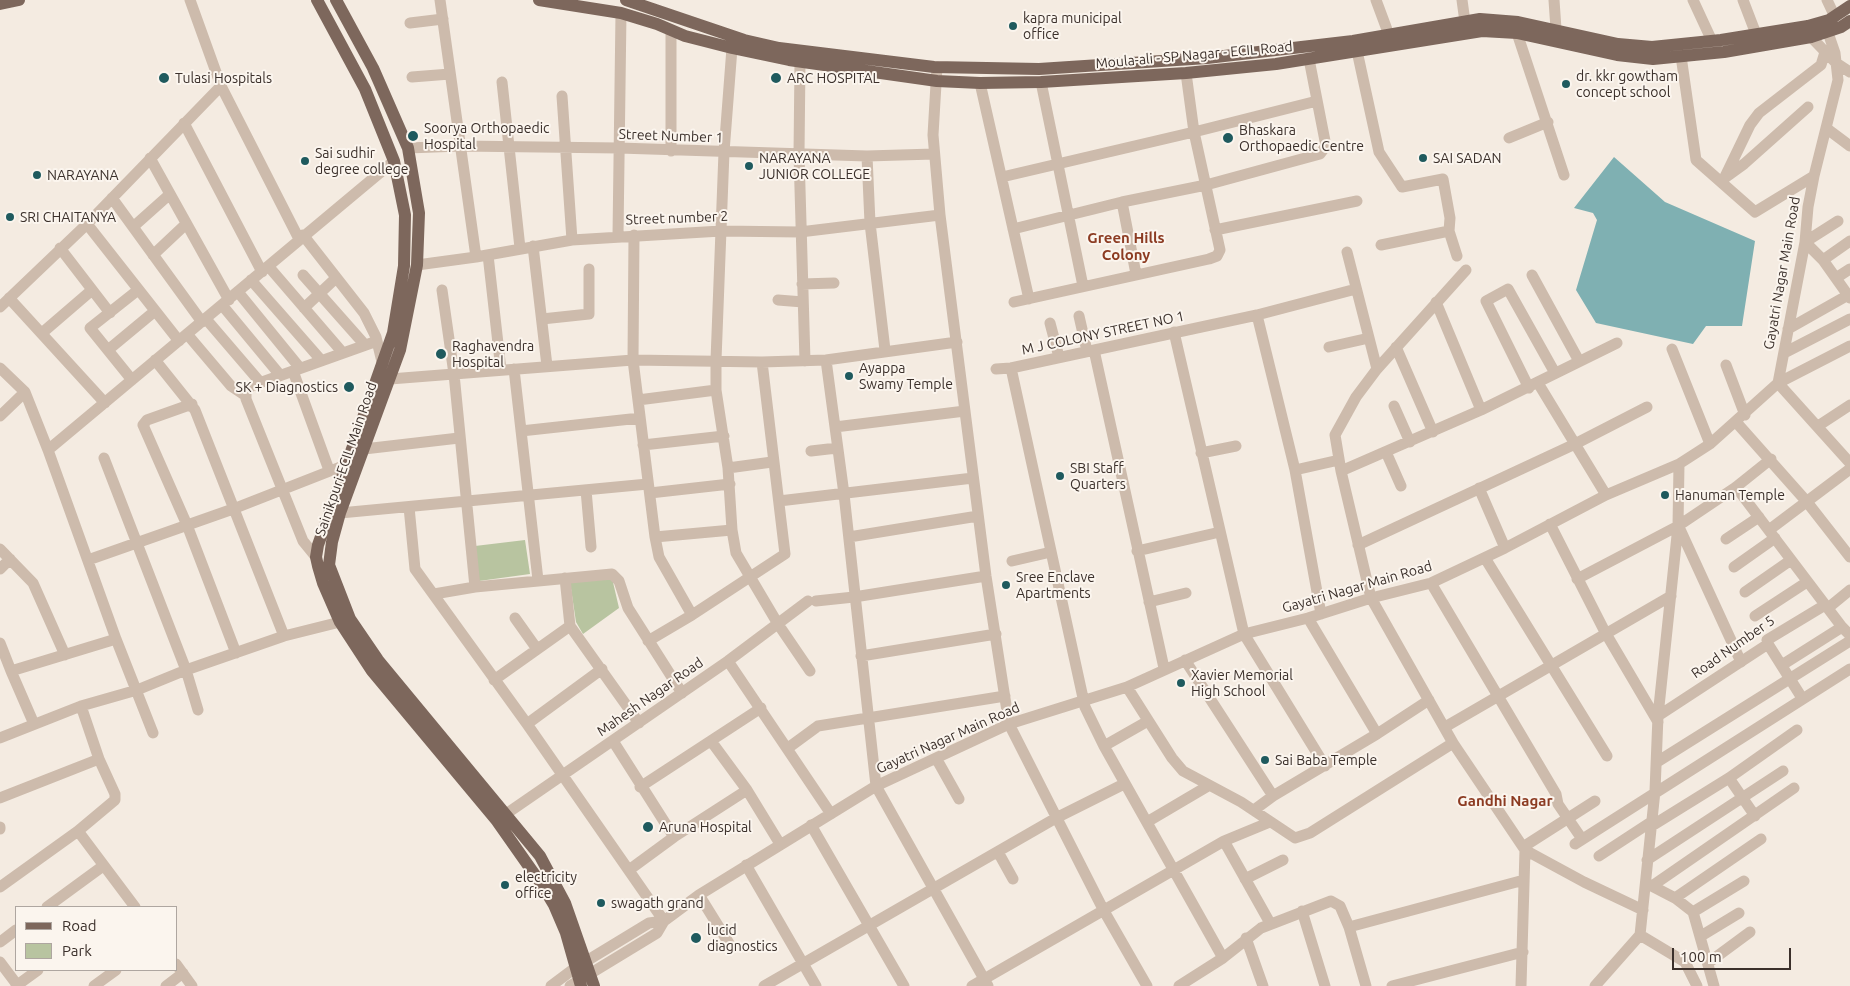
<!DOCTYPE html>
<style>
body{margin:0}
#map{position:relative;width:1850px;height:986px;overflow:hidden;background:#f4ebe1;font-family:Ubuntu,sans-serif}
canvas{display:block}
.legend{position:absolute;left:15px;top:906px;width:162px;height:65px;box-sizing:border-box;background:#fbf5ee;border:1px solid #aea6a0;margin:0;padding:6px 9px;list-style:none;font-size:15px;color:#3b302b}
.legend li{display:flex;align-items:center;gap:10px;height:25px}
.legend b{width:25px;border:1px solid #aea6a0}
.scale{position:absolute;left:1672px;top:948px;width:119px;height:22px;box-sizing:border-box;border:2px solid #3b302b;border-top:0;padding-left:6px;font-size:15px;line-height:18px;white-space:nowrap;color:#3b302b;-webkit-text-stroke:4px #fbf5ee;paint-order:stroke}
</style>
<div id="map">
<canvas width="1850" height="986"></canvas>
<ul class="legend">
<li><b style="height:6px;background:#7d675c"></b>Road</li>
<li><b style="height:14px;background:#b8c4a0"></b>Park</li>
</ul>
<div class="scale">100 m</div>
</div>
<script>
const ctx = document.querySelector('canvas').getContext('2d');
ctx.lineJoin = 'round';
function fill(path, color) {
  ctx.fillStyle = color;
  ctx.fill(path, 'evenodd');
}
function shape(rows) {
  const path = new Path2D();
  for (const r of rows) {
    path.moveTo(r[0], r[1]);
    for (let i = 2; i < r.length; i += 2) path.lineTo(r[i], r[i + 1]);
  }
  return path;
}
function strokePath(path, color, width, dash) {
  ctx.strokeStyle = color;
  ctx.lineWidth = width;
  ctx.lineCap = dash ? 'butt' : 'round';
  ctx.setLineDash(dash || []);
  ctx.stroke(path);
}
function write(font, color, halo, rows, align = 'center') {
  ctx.font = font + ' Ubuntu,sans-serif';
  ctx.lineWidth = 4;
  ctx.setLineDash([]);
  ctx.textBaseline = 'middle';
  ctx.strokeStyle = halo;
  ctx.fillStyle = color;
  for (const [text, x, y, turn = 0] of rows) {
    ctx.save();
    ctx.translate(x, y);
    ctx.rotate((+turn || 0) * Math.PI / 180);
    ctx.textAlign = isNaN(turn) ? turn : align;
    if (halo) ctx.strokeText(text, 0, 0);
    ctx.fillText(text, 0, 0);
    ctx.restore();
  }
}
const green = shape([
 [525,540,530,574,479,581,475,546],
 [612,578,619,608,583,634,576,622,570,582]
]);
const water = shape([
 [1614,157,1665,202,1755,241,1742,326,1706,326,1693,344,1596,323,1576,290,1597,220,1593,213,1574,208]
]);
const minor = shape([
 [190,0,221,86,299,239],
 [440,0,476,257],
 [1376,0,1389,35],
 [1462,0,1465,22],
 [1554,0,1556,29],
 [1693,0,1712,41],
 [1743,0,1756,34],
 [1827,0,1835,17],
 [410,23,443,19],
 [1807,30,1811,37,1836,63,1850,72],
 [1517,33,1564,175],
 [732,48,724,152,716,360,716,390,728,468,732,530,736,553,778,624,810,671],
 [1357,51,1379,152,1402,187,1443,179,1450,218,1449,231,1457,256],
 [1681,56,1696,160,1755,212,1814,176],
 [800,62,799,154,805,361],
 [937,67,933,135,940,215,986,576,1009,724,1104,911,1147,986],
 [412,77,450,74],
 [502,82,520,248],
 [1041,82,1083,286],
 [980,83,1029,299],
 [562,96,572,240],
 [184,123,262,272],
 [1826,128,1850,146],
 [1509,138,1548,122],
 [408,148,460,146,619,148,867,156,934,154],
 [671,151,671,30],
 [867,156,870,223,885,350],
 [150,158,229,300],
 [1002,177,1194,132,1317,101],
 [1726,177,1744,164,1808,107],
 [1722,183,1750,125,1759,113,1821,65,1825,52],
 [112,198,202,322],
 [1122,202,1136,274],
 [1838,221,1805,242,1823,260,1850,298],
 [87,224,179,341],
 [133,227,170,194],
 [1013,229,1122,202,1206,185,1320,154,1326,146,1309,59],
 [1215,230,1357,201],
 [303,235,364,313,376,337,383,366],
 [618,235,621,13],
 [634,235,633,360,655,537,659,557,692,615],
 [1381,245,1449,231],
 [533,246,547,366],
 [60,248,110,313],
 [1347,252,1377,369],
 [153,255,186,224],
 [488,255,501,370],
 [1823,260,1850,241],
 [417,265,476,257,572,240,721,231,800,232,940,215],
 [269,267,343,353],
 [303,275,365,345],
 [1532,275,1579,361],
 [1836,278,1850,269],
 [251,280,321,360],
 [802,284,834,283],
 [442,290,454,374,475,587],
 [238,292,300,368],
 [9,298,105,403],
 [778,300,803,302],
 [1014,302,1209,259,1217,256,1220,250,1194,132,1186,73],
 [1436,302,1481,410],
 [222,305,280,375],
 [0,307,87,224,221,86],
 [304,308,336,278],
 [1257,315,1295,470,1321,614],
 [1079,316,1087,351],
 [206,319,260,382],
 [542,319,589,314,589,269],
 [1050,323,1059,357],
 [1788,329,1850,294],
 [1174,332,1244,634,1325,766],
 [42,333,92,290],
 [187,334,231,386,246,396],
 [1329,347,1369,338],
 [1396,347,1433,432],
 [1672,349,1710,444],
 [108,350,155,311],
 [1094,350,1164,668],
 [1784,353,1850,319],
 [155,360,195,410,284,636],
 [826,360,844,494,876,786,988,986],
 [1726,365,1745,415],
 [0,368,25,392,48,450,116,639,153,733],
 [514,369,538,580],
 [996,369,1011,368],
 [293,371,251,386,246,391,246,399,303,541,316,557],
 [390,379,633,360,762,362,826,360,957,342],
 [132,380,90,328,138,290],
 [1538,383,1606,495],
 [1778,383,1850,463],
 [1778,383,1850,346],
 [1529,388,1486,301,1508,289,1555,373],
 [638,400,716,390],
 [192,404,147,420,143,425,187,525,236,653],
 [1394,406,1410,442],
 [0,416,25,392],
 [1736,422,1807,502,1850,557],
 [1818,426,1850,405],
 [835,427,965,411],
 [521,431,640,418],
 [643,445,724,436],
 [364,449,459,438],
 [48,450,394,161],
 [811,451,837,448],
 [1386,452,1401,486],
 [1201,453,1236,446],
 [104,458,186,670,198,710],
 [728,468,772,462],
 [329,470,293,371,377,341],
 [1295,470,1339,460],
 [1341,471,1481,410,1617,343],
 [1736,487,1842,627,1850,635],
 [1479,488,1505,548],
 [586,490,591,547],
 [650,493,730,484],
 [779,501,973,478],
 [409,507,415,569,527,724,664,921],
 [340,513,648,484],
 [1550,524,1605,632,1658,722],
 [1679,527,1741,662],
 [1769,530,1850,469],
 [655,537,732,530],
 [849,537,978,516],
 [1726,539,1759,517],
 [1358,545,1575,444,1647,407],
 [0,549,33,583,65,655],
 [1137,551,1220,532],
 [1485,558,1607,756],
 [88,560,233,509,353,462],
 [1012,561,1051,552],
 [1734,567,1775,538],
 [0,569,10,559],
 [565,578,570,626,639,723],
 [1577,579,1678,526,1736,487,1771,459],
 [1431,583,1556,794,1558,804,1582,839],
 [1745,592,1791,560],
 [434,594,475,587,612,574,619,581,628,608,682,693],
 [816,601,854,597,986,576],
 [1149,602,1186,593],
 [1828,608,1850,590],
 [1755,616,1807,582],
 [515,618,537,649],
 [1308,618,1377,734],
 [648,641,692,615,785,554,762,362],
 [0,643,11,671],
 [1768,644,1802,698],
 [861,656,996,634],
 [1185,660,1273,796],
 [728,661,831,814],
 [1782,665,1842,627],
 [494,680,570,626],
 [1127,687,1172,758,1183,771,1241,802,1295,838,1310,833,1453,743,1371,598,1341,471,1335,435,1356,397,1377,369,1466,270],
 [81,706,99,759,115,794,115,800,78,831,135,907],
 [1658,716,1768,644,1767,640,1825,605],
 [1148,721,1104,746,1223,958],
 [34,724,11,671,116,639],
 [527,724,602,669],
 [1445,727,1671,596],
 [0,738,81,706,137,690,186,670,284,636,340,622],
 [613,741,674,837],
 [711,741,747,790,780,844],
 [1453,743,1525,850,1521,986],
 [1104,746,1085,707,1011,368,1257,315,1356,289],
 [788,748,818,726,1005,696],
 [936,758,959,799],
 [1657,762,1850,641],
 [1729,778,1755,816],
 [640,787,761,708],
 [0,798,99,759],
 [1254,810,1273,796,1377,734,1429,700],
 [506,814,728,661,808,601],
 [1147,822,1208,786],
 [811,825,904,986],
 [0,827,0,829],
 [1650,827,1729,778,1797,730],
 [1224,841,1270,923],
 [1575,844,1850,669],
 [1523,847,1595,801],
 [1525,850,1584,882,1643,910],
 [998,852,1013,879],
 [1599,856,1651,822],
 [1647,860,1783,771],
 [746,865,816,986],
 [629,870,674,837,747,790],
 [1245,879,1283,860],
 [1648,884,1675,898,1693,912,1714,986],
 [1652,886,1794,788],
 [0,887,78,831],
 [699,895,730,945],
 [1675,898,1761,839],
 [47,907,103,866],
 [1302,911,1325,986],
 [1693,912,1744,881],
 [1349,927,1524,880],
 [1640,935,1685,962,1697,986],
 [1701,936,1739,913],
 [1246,938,1263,986],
 [0,942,16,930],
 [0,962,18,986],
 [1708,963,1750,932],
 [176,964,192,986],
 [16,986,38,970],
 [94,986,116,970],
 [166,986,183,973],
 [551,986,575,968,649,923,664,921],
 [570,986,657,933,664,921,699,895,876,786,1009,724,1127,687,1244,634,1308,618,1371,598,1431,583,1505,548,1606,495,1679,464,1710,444,1778,383,1805,242,1808,207,1814,176,1838,80,1835,53,1825,24],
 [764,986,1056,818,1124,784],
 [972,986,1224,841,1270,822],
 [1179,986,1223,958,1261,928,1331,901,1340,906,1349,927,1366,986],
 [1392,986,1523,952],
 [1595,986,1640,935,1655,791,1658,716,1678,526,1679,464]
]);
const major = shape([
 [317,0,365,89,394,161,405,215,404,266,393,333,318,545,316,557,318,566,323,583,340,622,372,671,497,821,542,885,554,905,566,933,581,986],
 [336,0,373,68,408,148,419,213,417,265,400,350,340,513,332,542,329,565,350,619,378,660,540,856,565,903,594,986],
 [539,0,621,13,657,24,685,36,732,48,789,60,937,81,980,83,1041,82,1186,73,1276,64,1482,31,1517,33,1617,55,1653,59,1724,52,1811,37,1841,27,1850,21],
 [626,0,744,40,779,48,934,67,1039,69,1207,58,1353,41,1480,19,1518,22,1618,44,1652,47,1721,40,1808,26,1829,20,1850,6],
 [0,4,19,0]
]);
const markers = [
 [1013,26,5,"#1f5a5e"],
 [164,78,6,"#1f5a5e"],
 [776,78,6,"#1f5a5e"],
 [1566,84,5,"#1f5a5e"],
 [413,136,6,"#1f5a5e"],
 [1228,138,6,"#1f5a5e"],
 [1423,158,5,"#1f5a5e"],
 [305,161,5,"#1f5a5e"],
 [749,166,5,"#1f5a5e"],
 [37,175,5,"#1f5a5e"],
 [10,217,5,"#1f5a5e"],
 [441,354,6,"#1f5a5e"],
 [849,376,5,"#1f5a5e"],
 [349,387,6,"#1f5a5e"],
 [1060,476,5,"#1f5a5e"],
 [1665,495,5,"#1f5a5e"],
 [1006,585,5,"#1f5a5e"],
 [1181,683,5,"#1f5a5e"],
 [1265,760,5,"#1f5a5e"],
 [648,827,6,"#1f5a5e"],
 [505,885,5,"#1f5a5e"],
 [601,903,5,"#1f5a5e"],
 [696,938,6,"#1f5a5e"]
];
const poiNames = [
 ["kapra municipal",1023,18],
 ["office",1023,34],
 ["dr. kkr gowtham",1576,76],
 ["concept school",1576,92],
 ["Tulasi Hospitals",175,78],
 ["ARC HOSPITAL",787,78],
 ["Soorya Orthopaedic",424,128],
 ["Hospital",424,144],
 ["Bhaskara",1239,130],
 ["Orthopaedic Centre",1239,146],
 ["Sai sudhir",315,153],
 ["degree college",315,169],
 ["NARAYANA",759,158],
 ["JUNIOR COLLEGE",759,174],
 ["SAI SADAN",1433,158],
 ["NARAYANA",47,175],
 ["SRI CHAITANYA",20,217],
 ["Raghavendra",452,346],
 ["Hospital",452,362],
 ["Ayappa",859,368],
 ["Swamy Temple",859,384],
 ["SK + Diagnostics",338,387,"right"],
 ["SBI Staff",1070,468],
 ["Quarters",1070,484],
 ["Hanuman Temple",1675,495],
 ["Sree Enclave",1016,577],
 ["Apartments",1016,593],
 ["Xavier Memorial",1191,675],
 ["High School",1191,691],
 ["Sai Baba Temple",1275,760],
 ["Aruna Hospital",659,827],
 ["electricity",515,877],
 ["office",515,893],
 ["swagath grand",611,903],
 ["lucid",707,930],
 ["diagnostics",707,946]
];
const streetNames = [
 ["Moula-ali - SP Nagar - ECIL Road",1194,55,-5],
 ["Street Number 1",671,136,2],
 ["Street number 2",677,218,-2],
 ["Gayatri Nagar Main Road",1782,273,-80],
 ["M J COLONY STREET NO 1",1103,333,-12],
 ["Sainikpuri-ECIL Main Road",346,459,-71],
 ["Gayatri Nagar Main Road",1357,587,-16],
 ["Road Number 5",1733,647,-35],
 ["Mahesh Nagar Road",650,697,-35],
 ["Gayatri Nagar Main Road",948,738,-24]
];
const neighbourhoodNames = [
 ["Green Hills",1126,238],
 ["Colony",1126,255],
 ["Gandhi Nagar",1505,801]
];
fill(green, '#b8c4a0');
fill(water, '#7fb0b2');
strokePath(minor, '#cdbbac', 11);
strokePath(major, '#7d675c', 12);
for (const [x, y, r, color] of markers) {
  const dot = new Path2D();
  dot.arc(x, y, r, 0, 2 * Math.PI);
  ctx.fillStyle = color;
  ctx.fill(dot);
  strokePath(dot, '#fbf5ee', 2);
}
write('14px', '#3b302b', '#fbf5ee', poiNames, 'left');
write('14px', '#3b302b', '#fbf5ee', streetNames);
write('bold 15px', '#8c3b22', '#fbf5ee', neighbourhoodNames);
</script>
